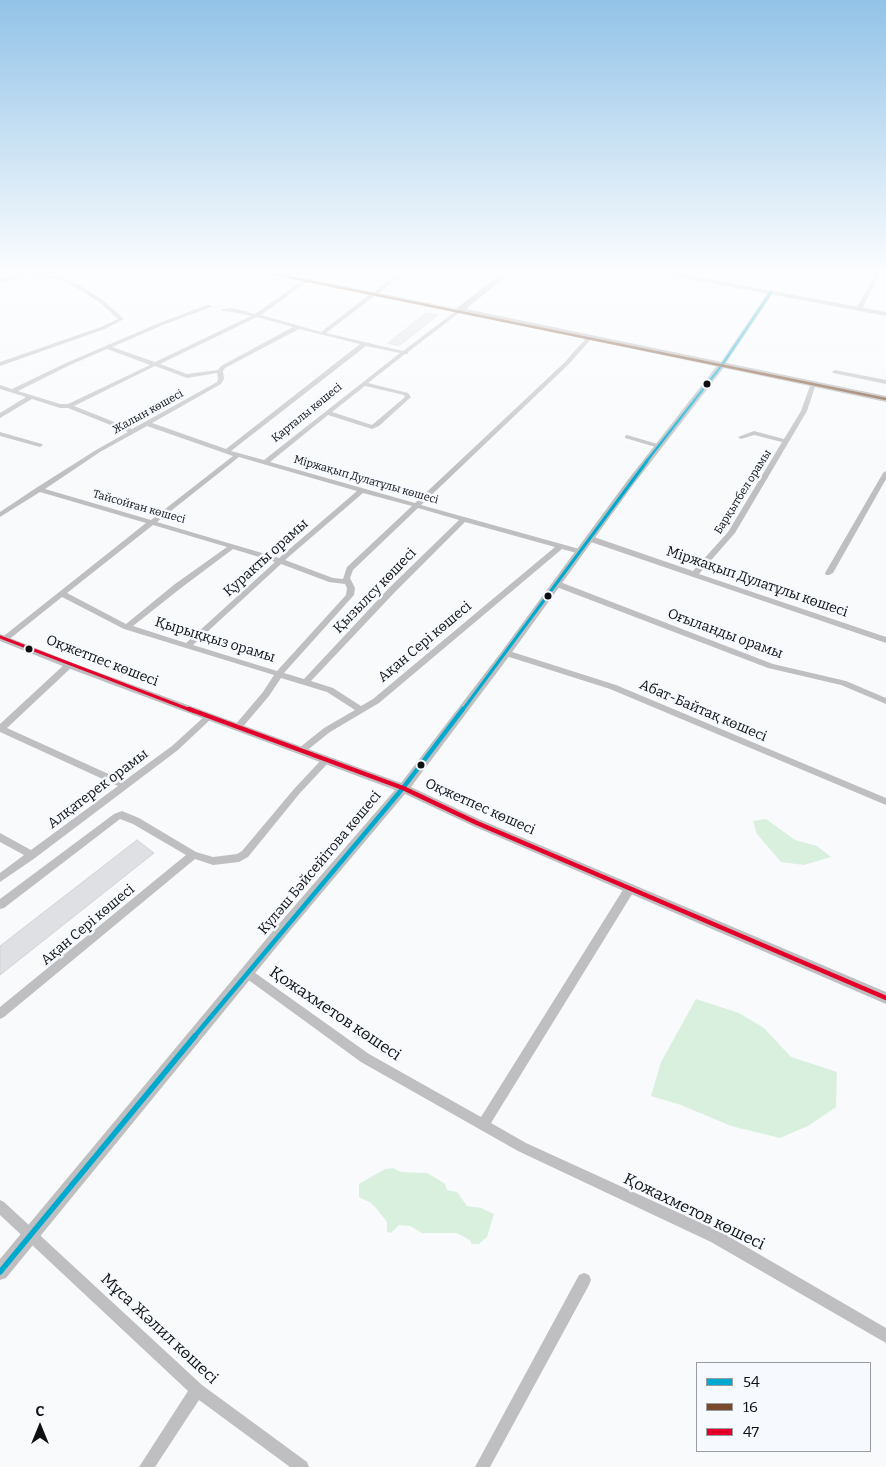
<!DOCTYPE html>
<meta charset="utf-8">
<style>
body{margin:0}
#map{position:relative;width:886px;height:1467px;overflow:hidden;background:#f8fafc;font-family:Bitter,serif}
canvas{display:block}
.legend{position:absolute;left:696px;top:1362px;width:175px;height:90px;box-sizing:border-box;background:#f6f9fe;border:1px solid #999ca0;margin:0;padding:6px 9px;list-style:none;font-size:15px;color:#0e1012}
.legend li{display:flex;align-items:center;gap:10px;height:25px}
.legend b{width:25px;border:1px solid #999ca0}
.north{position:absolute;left:15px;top:1402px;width:50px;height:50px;-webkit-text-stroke:4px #f6f9fe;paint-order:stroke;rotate:0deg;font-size:14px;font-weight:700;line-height:20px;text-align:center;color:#0e1012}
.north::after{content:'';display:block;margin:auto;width:18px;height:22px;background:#0e1012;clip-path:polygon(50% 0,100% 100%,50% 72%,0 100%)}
</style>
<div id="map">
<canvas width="886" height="1467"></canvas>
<ul class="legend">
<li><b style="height:6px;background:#00a9ce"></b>54</li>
<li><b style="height:6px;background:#7a4b2a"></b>16</li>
<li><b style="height:6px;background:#e4002b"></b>47</li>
</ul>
<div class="north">С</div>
</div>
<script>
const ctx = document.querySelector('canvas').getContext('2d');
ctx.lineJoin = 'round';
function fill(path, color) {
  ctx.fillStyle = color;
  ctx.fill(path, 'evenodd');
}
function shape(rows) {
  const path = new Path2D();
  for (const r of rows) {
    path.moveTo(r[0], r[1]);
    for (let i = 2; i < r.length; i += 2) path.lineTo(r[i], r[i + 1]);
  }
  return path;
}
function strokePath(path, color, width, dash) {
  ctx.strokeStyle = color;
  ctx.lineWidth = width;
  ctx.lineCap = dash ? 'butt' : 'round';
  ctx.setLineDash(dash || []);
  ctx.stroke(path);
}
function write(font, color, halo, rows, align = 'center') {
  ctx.font = font + ' Bitter,serif';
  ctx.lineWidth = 5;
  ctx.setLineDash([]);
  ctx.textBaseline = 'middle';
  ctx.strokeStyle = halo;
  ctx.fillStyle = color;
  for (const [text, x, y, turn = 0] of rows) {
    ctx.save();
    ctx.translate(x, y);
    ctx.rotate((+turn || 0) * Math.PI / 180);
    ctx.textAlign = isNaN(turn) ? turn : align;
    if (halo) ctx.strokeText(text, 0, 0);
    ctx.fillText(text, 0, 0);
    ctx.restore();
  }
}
const green = shape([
 [766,819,795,840,817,846,831,857,804,865,781,862,757,834,753,821],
 [696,999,739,1013,764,1028,791,1057,837,1072,836,1107,808,1126,780,1138,731,1126,681,1105,651,1096,661,1062],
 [393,1168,401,1172,427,1173,434,1177,445,1184,447,1190,457,1192,467,1206,481,1208,494,1214,487,1237,479,1244,471,1244,471,1241,457,1233,422,1233,410,1226,399,1225,391,1233,387,1232,387,1222,376,1208,371,1203,359,1197,359,1184,385,1169]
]);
const building = shape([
 [426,313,438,315,399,346,388,343,426,313],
 [137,840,154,853,0,975,0,946,137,840]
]);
const minor = shape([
 [22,273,59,277,79,285,103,300,124,319,105,329,0,366,0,362,101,327,118,319,99,302,75,287,58,279,25,275,0,283,0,279,22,273],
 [267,273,276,273,305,279,308,278,310,279,374,292,398,273,403,273,379,293,463,310,408,352,408,354,405,354,368,383,408,393,411,397,379,426,372,429,328,415,270,462,415,503,565,362,587,337,592,338,569,364,421,505,583,550,583,554,580,554,562,549,379,703,330,732,305,752,302,753,298,750,299,748,324,728,355,710,327,692,281,678,269,696,241,729,235,729,234,727,235,725,263,692,274,675,124,629,62,597,7,641,1,641,0,639,146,523,40,492,0,517,0,512,36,488,96,450,128,432,68,408,60,408,32,399,0,418,0,413,26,397,0,389,0,385,12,389,66,363,159,323,207,305,211,305,211,307,163,325,112,347,155,362,251,316,233,312,222,311,222,309,233,308,255,314,302,281,267,273],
 [307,282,370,294,321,332,261,315,307,282],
 [376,295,456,311,403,351,326,333,376,295],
 [257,317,293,327,221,366,218,370,187,374,160,364,257,317],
 [299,329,360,344,226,449,152,423,221,384,224,379,223,371,225,368,299,329],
 [366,346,400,353,264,460,231,451,366,346],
 [107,349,150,365,68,404,60,404,18,391,70,365,107,349],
 [155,366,187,378,217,373,218,379,217,382,132,429,74,406,155,366],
 [365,386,404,395,405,397,372,425,332,412,365,386],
 [147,426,233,456,151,520,45,489,100,452,147,426],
 [239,457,263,464,357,491,279,558,157,522,239,457],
 [363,493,412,506,347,567,343,579,333,578,285,560,363,493],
 [418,508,459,520,389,588,304,679,284,673,354,595,355,588,350,578,353,570,418,508],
 [465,522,555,547,373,699,361,706,333,688,311,681,395,592,465,522],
 [153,525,227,547,175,584,126,624,67,593,153,525],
 [233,549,275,562,186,643,133,626,181,588,233,549],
 [281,564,329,582,345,584,347,588,346,595,277,671,193,645,281,564],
 [876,273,880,273,862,309,857,310,856,309,876,273],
 [769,291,774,292,724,366,720,366,719,365,769,291],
 [835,370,886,380,886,384,833,373,832,372,835,370],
 [811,383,816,384,807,411,735,533,699,574,886,637,886,643,588,541,588,537,594,537,693,571,728,532,782,442,754,435,741,439,738,437,754,431,784,439,801,411,811,383],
 [0,432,42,444,43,445,40,447,0,436,0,432],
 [627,435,661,445,662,446,659,448,625,438,625,436,627,435],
 [886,471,886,479,833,573,829,575,826,575,825,573,883,473,886,471],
 [554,582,560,582,773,664,846,681,886,698,886,704,841,685,768,668,554,586,553,584,554,582],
 [506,650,616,685,886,798,886,805,610,689,503,655,502,653,503,651,506,650],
 [69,662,73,665,72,667,7,728,124,781,172,746,206,715,209,714,213,717,178,750,35,858,0,882,0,873,24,855,0,842,0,833,31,850,118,786,0,732,0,724,66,663,69,662],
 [327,756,331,759,330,761,300,793,248,857,239,862,213,865,195,859,4,1017,0,1019,0,1007,186,855,133,824,120,819,4,908,0,909,0,899,114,814,122,811,139,818,196,852,213,857,237,854,242,851,294,789,324,757,327,756],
 [630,884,634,885,635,888,634,891,491,1123,526,1143,721,1232,886,1328,886,1343,711,1242,518,1151,361,1062,243,976,242,973,243,970,247,968,251,970,369,1054,481,1117,626,885,630,884],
 [0,1200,4,1202,202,1385,307,1462,309,1467,290,1467,199,1400,155,1467,139,1467,188,1391,0,1215,0,1200],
 [584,1273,589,1275,591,1280,589,1285,490,1467,475,1467,579,1275,584,1273]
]);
const tertiary = shape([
 [665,273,677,273,886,312,886,316,668,275,665,273],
 [719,363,726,365,633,485,510,655,411,787,481,820,886,992,886,1004,473,826,405,794,288,933,6,1278,0,1280,0,1259,278,925,395,790,65,667,0,641,0,634,73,663,401,783,502,651,627,481,719,363]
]);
const secondary = shape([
 [502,273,510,273,466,309,886,396,886,402,457,312,457,308,502,273]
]);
const bus1Far3 = shape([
 [646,462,722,365,771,292]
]);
const bus1Far2 = shape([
 [462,711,647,461]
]);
const bus1Far1 = shape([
 [194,1037,403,788,463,709]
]);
const bus1 = shape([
 [0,1272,195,1036]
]);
const bus2 = shape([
 [269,273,886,399]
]);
const bus3Far1 = shape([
 [0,637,193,711]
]);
const bus3 = shape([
 [189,709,403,788,477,823,886,998]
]);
const markers = [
 [707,384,4.5,"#0e1012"],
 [548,596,4.5,"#0e1012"],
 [29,649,4.5,"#0e1012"],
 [421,765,4.5,"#0e1012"]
];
const farStreetnames = [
 ["Жалын көшесі",148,412,-29],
 ["Қарталы көшесі",307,413,-39],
 ["Міржақып Дулатұлы көшесі",366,480,16],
 ["Барқытбел орамы",743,492,-58],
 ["Тайсойған көшесі",139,507,16]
];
const streetNames = [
 ["Қуракты орамы",266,558,-42],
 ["Міржақып Дулатұлы көшесі",757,582,19],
 ["Қызылсу көшесі",375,591,-46],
 ["Оғыланды орамы",725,634,20],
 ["Қырыққыз орамы",215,640,17],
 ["Ақан Сері көшесі",425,642,-40],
 ["Оқжетпес көшесі",102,661,21],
 ["Абат-Байтақ көшесі",703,711,23],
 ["Алқатерек орамы",98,789,-37],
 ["Оқжетпес көшесі",480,807,24],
 ["Күләш Бәйсейітова көшесі",320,863,-50],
 ["Ақан Сері көшесі",88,925,-40]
];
const nearStreetnames = [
 ["Қожахметов көшесі",335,1014,34],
 ["Қожахметов көшесі",694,1212,26],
 ["Мұса Жәлил көшесі",159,1329,43]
];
fill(green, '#d9f0df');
fill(building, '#dee0e3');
strokePath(building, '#d2d4d7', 1);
fill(minor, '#bfbfc1');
fill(tertiary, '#bfbfc1');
fill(secondary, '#b4b4b5');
strokePath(bus1Far3, '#00a9ce', 2.5);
strokePath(bus1Far2, '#00a9ce', 3);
strokePath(bus1Far1, '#00a9ce', 4.5);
strokePath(bus1, '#00a9ce', 5.5);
strokePath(bus2, '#7a4b2a', 2.5);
strokePath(bus3Far1, '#e4002b', 3);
strokePath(bus3, '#e4002b', 4.5);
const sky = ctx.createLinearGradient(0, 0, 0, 478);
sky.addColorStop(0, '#92c3e8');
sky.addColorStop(0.57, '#fcfdfe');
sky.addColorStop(1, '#fcfdfe00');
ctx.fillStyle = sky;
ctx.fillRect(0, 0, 886, 478);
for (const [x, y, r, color] of markers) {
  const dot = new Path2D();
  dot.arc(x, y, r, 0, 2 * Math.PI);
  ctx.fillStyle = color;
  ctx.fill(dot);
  strokePath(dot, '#f6f9fe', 2);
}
write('11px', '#0e1012', '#f6f9fe', farStreetnames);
write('14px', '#0e1012', '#f6f9fe', streetNames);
write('16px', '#0e1012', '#f6f9fe', nearStreetnames);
</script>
